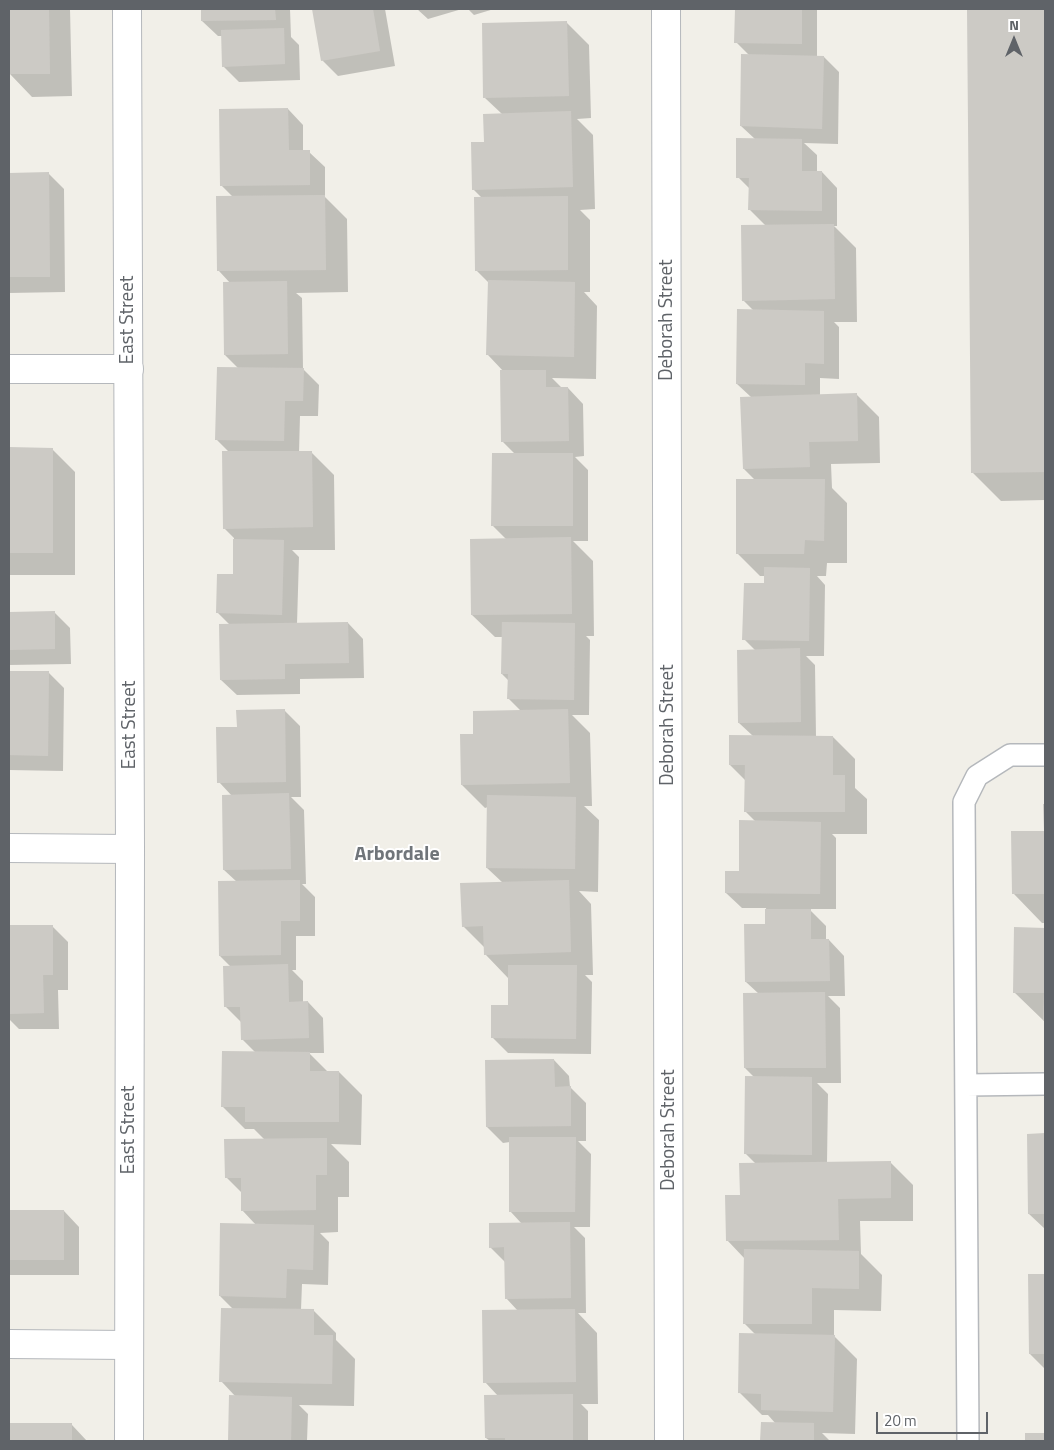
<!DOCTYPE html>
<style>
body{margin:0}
#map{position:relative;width:1054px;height:1450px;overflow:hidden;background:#f1efe8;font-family:"Titillium Web",sans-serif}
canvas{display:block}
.frame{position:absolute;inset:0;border:10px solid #5f6368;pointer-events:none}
.north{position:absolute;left:989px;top:15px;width:50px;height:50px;-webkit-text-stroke:4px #fff;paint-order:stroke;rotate:0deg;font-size:14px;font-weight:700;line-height:20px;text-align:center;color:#5f6368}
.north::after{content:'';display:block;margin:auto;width:18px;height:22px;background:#5f6368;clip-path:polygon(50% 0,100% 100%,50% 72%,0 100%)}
.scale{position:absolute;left:876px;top:1412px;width:112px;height:22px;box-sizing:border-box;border:2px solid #5f6368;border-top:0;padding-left:6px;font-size:15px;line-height:18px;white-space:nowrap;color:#5f6368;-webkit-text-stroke:4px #fff;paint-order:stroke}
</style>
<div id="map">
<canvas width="1054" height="1450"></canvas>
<div class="frame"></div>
<div class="north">N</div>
<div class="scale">20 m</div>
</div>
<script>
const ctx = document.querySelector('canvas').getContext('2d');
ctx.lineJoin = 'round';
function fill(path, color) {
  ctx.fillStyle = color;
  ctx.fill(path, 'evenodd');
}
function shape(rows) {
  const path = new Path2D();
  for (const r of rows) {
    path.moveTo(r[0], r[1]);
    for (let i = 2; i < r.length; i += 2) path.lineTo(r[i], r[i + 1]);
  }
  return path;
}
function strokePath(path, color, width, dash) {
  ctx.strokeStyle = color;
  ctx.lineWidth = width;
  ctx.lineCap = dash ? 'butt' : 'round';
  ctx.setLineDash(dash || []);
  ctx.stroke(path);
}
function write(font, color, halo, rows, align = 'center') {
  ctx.font = font + ' "Titillium Web",sans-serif';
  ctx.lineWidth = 4;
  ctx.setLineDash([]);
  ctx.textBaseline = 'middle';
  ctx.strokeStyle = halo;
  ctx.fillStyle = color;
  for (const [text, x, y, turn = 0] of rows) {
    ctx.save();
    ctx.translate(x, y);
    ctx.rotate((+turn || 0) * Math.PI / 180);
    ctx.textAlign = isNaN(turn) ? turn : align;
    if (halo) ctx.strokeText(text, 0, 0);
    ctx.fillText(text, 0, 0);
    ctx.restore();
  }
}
const shadow = shape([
 [9,9,70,9,72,96,32,97,10,74],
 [202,9,290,9,291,37,299,45,300,80,239,82,223,66,222,36,218,36,202,21],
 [314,9,385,9,395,66,338,76,322,60],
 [417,9,462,9,428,19],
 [468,9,494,9,474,15],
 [736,9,817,9,817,57,824,57,839,72,838,144,804,143,817,155,817,172,822,172,837,188,837,226,834,226,856,248,857,322,834,322,839,327,839,379,820,378,820,395,856,394,879,417,880,463,831,464,832,488,847,503,847,563,827,563,826,576,817,576,825,585,824,656,806,656,815,665,816,737,833,737,855,759,855,788,867,799,867,834,832,834,836,838,836,909,809,909,826,926,826,940,829,940,844,956,845,996,828,996,840,1008,841,1083,817,1083,828,1094,827,1163,890,1162,913,1185,913,1221,860,1221,861,1254,882,1275,881,1311,834,1310,834,1336,857,1359,855,1434,822,1433,830,1441,762,1441,762,1423,776,1424,768,1415,762,1415,739,1392,756,1335,744,1323,745,1259,727,1240,741,1196,756,1164,745,1153,755,1078,745,1068,759,994,746,982,767,925,766,908,742,908,726,893,740,872,756,822,745,811,746,781,730,765,753,736,739,723,755,650,744,639,765,585,765,576,760,576,737,553,755,480,744,469,751,397,737,384,754,311,743,300,766,226,749,209,750,189,738,177,755,139,741,126,749,55,736,42],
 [968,9,1045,9,1045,500,1001,501,972,472],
 [567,23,589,45,591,118,577,119,593,135,595,209,580,210,590,220,590,292,584,292,597,306,596,379,552,378,561,387,568,388,583,404,584,456,575,457,588,470,588,541,573,541,593,561,594,636,586,636,590,640,589,715,572,715,590,733,592,806,584,806,599,820,598,892,579,891,591,904,593,975,585,975,592,982,591,1054,508,1053,492,1037,509,1006,508,978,486,955,486,949,463,926,503,883,487,868,488,807,485,808,462,785,474,735,521,711,508,698,509,681,502,674,503,637,495,637,472,615,506,539,493,526,515,454,503,442,504,372,488,355,489,283,476,270,482,198,473,189,485,144,502,114,485,98],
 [288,109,303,125,303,152,309,152,325,167,325,197,347,219,348,292,296,293,302,298,303,369,319,385,318,416,300,416,299,453,312,453,334,475,335,550,292,550,299,557,297,624,348,623,363,639,364,678,300,679,300,694,237,695,221,680,230,625,218,613,234,575,234,538,224,528,230,453,217,440,238,368,225,355,231,284,219,271,233,197,221,185],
 [48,173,64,189,65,292,9,293,9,174],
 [9,448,52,449,75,472,75,575,9,575],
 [54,612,70,628,71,664,9,665,9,613],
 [9,672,49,673,64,688,63,771,9,770],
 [285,711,300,726,301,797,291,797,304,810,306,884,302,884,315,897,315,936,296,936,296,970,292,970,303,981,303,1002,308,1002,323,1018,324,1053,309,1053,328,1072,339,1072,362,1095,361,1145,331,1144,349,1162,349,1197,338,1197,338,1232,320,1233,329,1242,328,1285,302,1284,301,1310,314,1311,336,1333,336,1340,355,1359,354,1406,299,1405,308,1414,307,1441,229,1441,230,1397,236,1397,221,1381,233,1309,220,1296,256,1225,242,1210,242,1193,226,1177,265,1140,254,1129,245,1129,222,1106,256,1053,242,1039,241,1022,225,1006,231,967,220,956,237,882,224,870,232,796,219,782,238,729],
 [1044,805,1045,805,1045,923,1042,923,1014,894,1045,832],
 [52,926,68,942,68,990,58,990,59,1029,19,1029,9,1019,9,927],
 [1015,929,1045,929,1045,1022,1015,993],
 [554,1060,569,1076,570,1087,586,1103,586,1141,578,1141,591,1154,590,1227,574,1227,585,1238,586,1313,578,1313,597,1333,598,1404,581,1404,588,1411,588,1441,490,1441,486,1438,498,1396,485,1382,518,1311,506,1298,506,1263,490,1247,522,1224,510,1211,510,1142,503,1143,487,1127],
 [1028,1135,1045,1135,1045,1229,1029,1214],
 [9,1211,64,1211,79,1227,79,1275,9,1275],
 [1029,1275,1045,1275,1045,1369,1030,1354],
 [9,1425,72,1425,87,1441,9,1441]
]);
const building = shape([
 [9,9,49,9,50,74,9,74],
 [201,9,275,9,276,20,201,21],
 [312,9,373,9,380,51,321,61],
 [735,9,802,9,802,44,734,43],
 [967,9,1045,9,1045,472,971,473],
 [567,21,569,96,483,98,482,23],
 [284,28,285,64,222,67,221,30],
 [741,54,824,56,822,129,740,126],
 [288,108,289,150,310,150,310,185,220,186,219,109],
 [571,111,573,187,472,190,471,142,484,142,483,114],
 [736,138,802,139,802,171,822,171,822,211,748,210,749,178,736,178],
 [49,172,50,277,9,277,9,173],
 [325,195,326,270,217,271,216,196],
 [568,196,568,270,475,271,474,197],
 [834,224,835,299,742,301,741,225],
 [488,280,575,282,574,357,486,355],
 [287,281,288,354,224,355,223,282],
 [737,309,824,311,824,364,805,363,805,385,736,384],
 [217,367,304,368,303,401,285,401,284,441,215,440],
 [500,370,546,370,546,387,568,387,569,441,501,442],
 [857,393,858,441,809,442,810,467,743,469,740,397],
 [9,447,53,448,53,553,9,553],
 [222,451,312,451,313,527,223,529],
 [492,453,573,453,573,526,491,526],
 [736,479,825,479,824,541,805,540,804,554,736,554],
 [571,537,572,614,471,615,470,539],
 [233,539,284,540,282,615,216,613,217,574,233,574],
 [764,567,810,568,809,641,742,640,744,583,764,583],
 [55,611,55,649,9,650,9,612],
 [348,622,349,663,285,664,285,679,220,680,219,624],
 [502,622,575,623,574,700,507,699,508,674,501,674],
 [800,648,801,722,738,723,737,650],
 [9,671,49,671,48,756,9,755],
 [285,709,286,782,217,783,216,727,237,727,236,710],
 [568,709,570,783,461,785,460,734,473,734,473,711],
 [729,735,833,736,833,775,845,775,845,812,744,812,745,765,729,765],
 [289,793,291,869,223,870,222,795],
 [487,795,576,797,575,869,486,868],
 [1043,804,1045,804,1045,894,1012,894,1011,831,1044,831],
 [739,820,821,822,820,894,725,893,725,871,739,871],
 [300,880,300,921,281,921,281,955,219,956,218,881],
 [569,880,571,952,484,955,483,926,462,927,460,883],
 [765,909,811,909,811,939,829,939,830,981,745,982,744,924,765,924],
 [9,925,53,925,53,975,43,975,44,1013,9,1014],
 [1014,927,1045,928,1045,1020,1043,1020,1044,993,1013,993],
 [288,964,289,1002,308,1001,309,1038,241,1040,240,1007,224,1007,223,966],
 [508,965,577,965,576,1039,491,1038,491,1005,508,1005],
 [825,992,826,1068,744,1068,743,993],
 [222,1051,310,1052,310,1071,339,1071,339,1122,245,1122,245,1107,221,1107],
 [554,1059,555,1087,571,1086,571,1126,486,1127,485,1060],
 [745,1076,812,1077,812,1155,744,1154],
 [1045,1133,1045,1214,1028,1214,1027,1134],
 [509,1137,576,1137,575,1212,509,1212],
 [327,1138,327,1175,316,1175,316,1210,241,1211,241,1178,225,1178,224,1139],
 [891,1161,891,1198,838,1199,839,1240,726,1241,725,1195,740,1195,739,1163],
 [9,1210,64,1210,64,1260,9,1260],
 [570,1222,571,1298,505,1299,504,1247,489,1248,489,1223],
 [220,1223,314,1225,313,1270,287,1269,286,1298,219,1296],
 [744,1249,859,1251,859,1289,812,1288,812,1324,743,1324],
 [1028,1274,1045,1274,1045,1354,1029,1354],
 [221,1308,314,1309,314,1335,333,1335,332,1384,219,1382],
 [575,1309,576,1382,483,1383,482,1310],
 [739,1333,835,1335,833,1412,761,1410,761,1394,738,1393],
 [573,1394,573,1441,505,1441,505,1438,485,1438,484,1395],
 [229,1395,292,1397,291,1441,228,1441],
 [761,1422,814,1423,814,1441,760,1441],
 [9,1423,72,1423,72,1441,9,1441],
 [1025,1433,1045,1433,1045,1441,1025,1441]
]);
const service = shape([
 [966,1085,1045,1084],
 [968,1441,964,802,977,776,1010,755,1045,755]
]);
const minor = shape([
 [666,9,669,1441],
 [9,369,129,369],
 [9,848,130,849],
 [9,1344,128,1345]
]);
const tertiary = shape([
 [127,9,130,849,129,1441]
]);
const streetNames = [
 ["East Street",128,320,-90],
 ["Deborah Street",667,320,-90],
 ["East Street",130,725,-90],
 ["Deborah Street",668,725,-90],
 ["East Street",129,1130,-90],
 ["Deborah Street",669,1130,-90]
];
const neighbourhoodNames = [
 ["Arbordale",397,855]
];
fill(shadow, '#0003');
fill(building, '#cccac5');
strokePath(service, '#b5b8bc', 24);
strokePath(minor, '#b5b8bc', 30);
strokePath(tertiary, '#b5b8bc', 30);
strokePath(service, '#fff', 21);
strokePath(minor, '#fff', 28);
strokePath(tertiary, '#fff', 28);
write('19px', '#5f6368', '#fff', streetNames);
write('bold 20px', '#70757a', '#fff', neighbourhoodNames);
</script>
